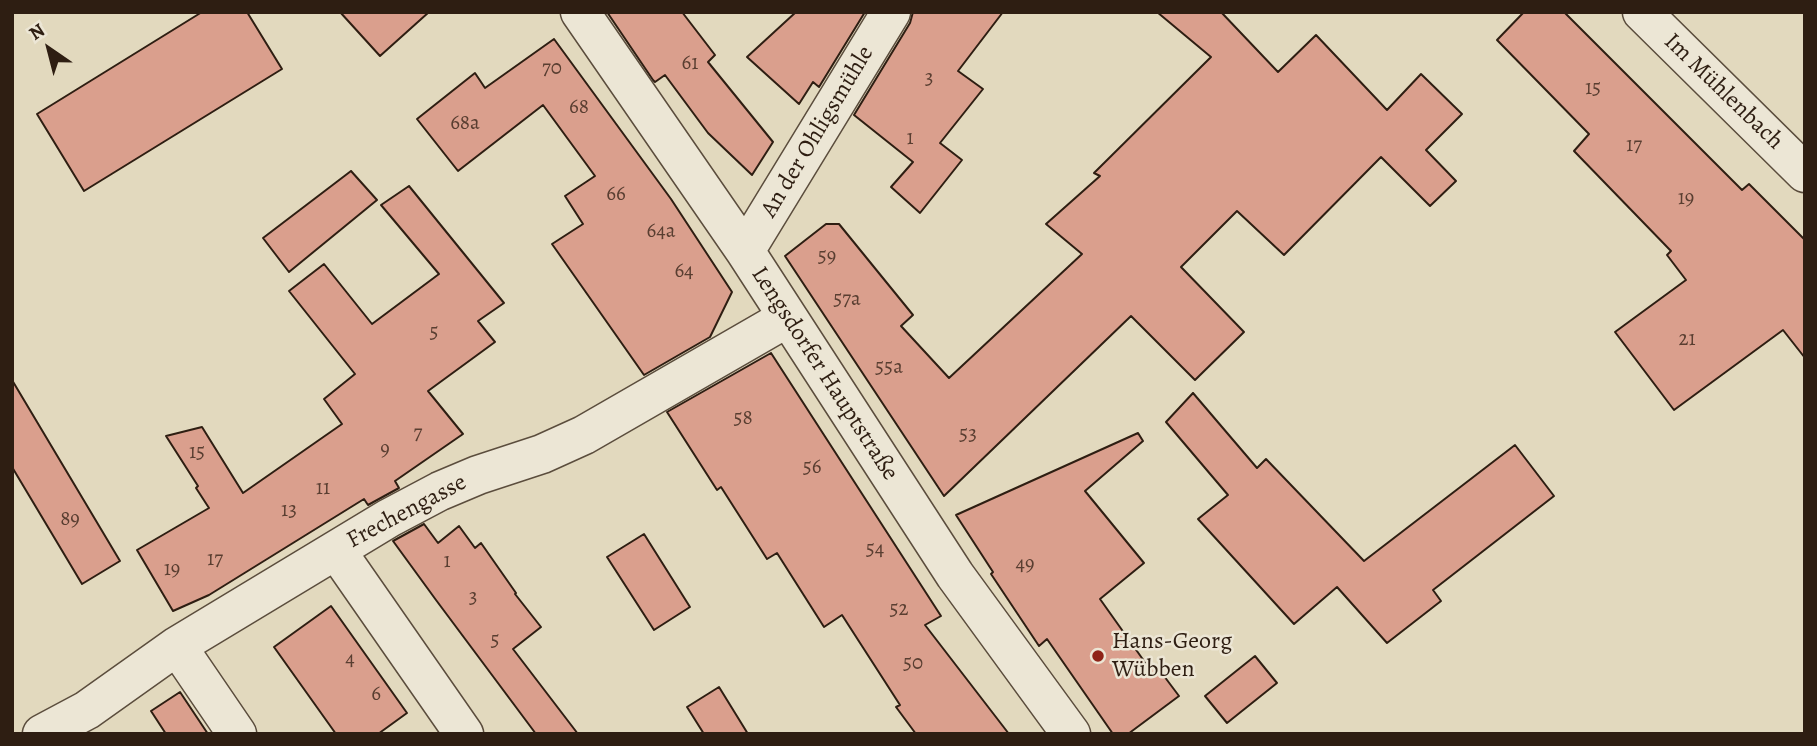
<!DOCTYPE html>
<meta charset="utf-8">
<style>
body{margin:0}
#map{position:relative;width:1817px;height:746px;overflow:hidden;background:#e2d9be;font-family:Alegreya,serif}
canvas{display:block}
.frame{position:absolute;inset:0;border:14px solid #2e1e12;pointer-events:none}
.north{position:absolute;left:14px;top:14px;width:70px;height:70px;-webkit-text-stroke:5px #ece6d5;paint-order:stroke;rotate:325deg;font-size:19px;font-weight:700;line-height:28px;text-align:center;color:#2e1e12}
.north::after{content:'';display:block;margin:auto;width:24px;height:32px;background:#2e1e12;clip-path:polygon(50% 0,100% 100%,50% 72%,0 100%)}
</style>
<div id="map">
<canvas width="1817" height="746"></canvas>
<div class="frame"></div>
<div class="north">N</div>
</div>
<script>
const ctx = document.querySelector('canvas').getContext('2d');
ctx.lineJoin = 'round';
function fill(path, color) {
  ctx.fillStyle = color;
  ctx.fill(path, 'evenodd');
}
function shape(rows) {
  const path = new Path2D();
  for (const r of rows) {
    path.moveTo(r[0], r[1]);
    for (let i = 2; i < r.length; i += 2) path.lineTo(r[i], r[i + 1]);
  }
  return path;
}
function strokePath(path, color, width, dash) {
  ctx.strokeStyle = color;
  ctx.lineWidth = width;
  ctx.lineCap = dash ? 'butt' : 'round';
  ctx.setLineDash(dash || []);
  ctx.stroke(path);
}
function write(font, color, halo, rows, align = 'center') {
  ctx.font = font + ' Alegreya,serif';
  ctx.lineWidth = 5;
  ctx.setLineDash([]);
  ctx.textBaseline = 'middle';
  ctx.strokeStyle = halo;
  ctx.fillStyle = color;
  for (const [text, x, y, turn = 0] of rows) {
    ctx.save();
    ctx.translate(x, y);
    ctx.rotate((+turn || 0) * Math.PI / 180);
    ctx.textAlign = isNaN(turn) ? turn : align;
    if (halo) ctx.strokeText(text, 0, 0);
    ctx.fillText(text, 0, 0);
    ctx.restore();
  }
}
const building = shape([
 [202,12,247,12,282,69,84,191,37,114,202,12],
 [340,12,429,12,380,56,340,12],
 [607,12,682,12,715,55,708,62,773,142,752,175,708,133,665,75,655,82,653,80,607,12],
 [796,12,865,12,819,87,813,82,799,104,747,57,796,12],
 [913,12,1003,12,958,71,983,89,940,143,962,160,920,213,891,187,913,162,854,115,910,23,913,12],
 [1157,12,1221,12,1278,72,1316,35,1387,110,1421,74,1462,114,1426,150,1456,181,1430,206,1381,157,1284,255,1237,211,1181,267,1244,332,1195,380,1131,316,944,496,785,256,826,224,839,224,913,315,901,326,949,378,1082,254,1046,224,1100,176,1094,173,1211,57,1157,12],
 [1524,12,1564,12,1742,190,1749,184,1805,240,1805,358,1783,330,1674,410,1615,332,1686,280,1667,255,1671,251,1574,151,1589,134,1497,40,1524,12],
 [554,39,671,199,732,292,710,337,644,375,552,244,583,224,565,196,595,176,543,105,458,171,417,119,475,73,485,88,554,39],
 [351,171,377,200,289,272,263,238,351,171],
 [409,186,504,303,478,321,495,342,428,391,463,434,395,481,399,488,368,505,364,499,209,595,173,611,137,550,209,508,196,488,198,486,166,436,202,427,243,493,342,424,324,399,355,374,289,291,324,264,372,324,439,274,381,205,409,186],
 [771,353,941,616,925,625,1009,734,916,734,896,707,900,705,842,615,824,627,777,553,767,559,721,487,717,490,667,412,771,353],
 [12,380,120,561,82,584,12,467,12,380],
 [1193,393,1257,468,1266,459,1364,561,1515,445,1554,496,1433,590,1441,601,1387,643,1337,587,1294,624,1198,519,1228,495,1166,422,1193,393],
 [1138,433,1143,441,1085,491,1144,563,1100,599,1149,668,1155,664,1179,696,1128,734,1113,734,1047,639,1039,646,991,574,993,572,956,515,1138,433],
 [424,524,438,543,459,526,475,548,481,543,516,593,515,594,541,627,513,649,578,734,536,734,436,600,393,541,424,524],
 [644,534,690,607,654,630,607,557,644,534],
 [331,606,407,713,378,734,336,734,274,647,331,606],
 [1255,656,1277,683,1227,723,1205,696,1255,656],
 [719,687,748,734,704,734,687,707,719,687],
 [180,692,208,734,166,734,151,711,180,692]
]);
const minor = shape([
 [580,12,745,251,955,575,1071,734],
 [745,251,891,12],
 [336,550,464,734],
 [177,646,237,734],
 [42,734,87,710,177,646,389,518,440,491,478,475,542,454,584,435,787,318]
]);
const tertiary = shape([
 [1642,12,1805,173]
]);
const markers = [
 [1098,656,7,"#8f2418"]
];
const numberNames = [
 ["61",690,64],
 ["70",552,69],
 ["3",929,79],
 ["15",1593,89],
 ["68",579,108],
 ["68a",465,124],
 ["1",910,139],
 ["17",1634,146],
 ["66",616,195],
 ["19",1686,199],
 ["64a",661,232],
 ["59",827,257],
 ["64",684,272],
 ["57a",847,300],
 ["5",434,333],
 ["21",1687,340],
 ["55a",889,368],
 ["58",743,419],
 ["7",418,434],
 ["53",968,435],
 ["9",385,450],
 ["15",197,453],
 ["56",812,468],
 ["11",323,489],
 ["13",289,511],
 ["89",70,520],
 ["54",875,550],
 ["17",215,560],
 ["1",447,562],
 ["49",1025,565],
 ["19",172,570],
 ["3",473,598],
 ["52",899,610],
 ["5",495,641],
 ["4",350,660],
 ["50",913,664],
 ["6",376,695]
];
const streetNames = [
 ["Im Mühlenbach",1723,92,44],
 ["An der Ohligsmühle",818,132,-59],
 ["Lengsdorfer Hauptstraße",824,374,57],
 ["Frechengasse",407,512,-28]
];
const poiNames = [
 ["Hans-Georg",1112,642],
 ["Wübben",1112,670]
];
fill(building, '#da9f8d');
strokePath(building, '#2e1e12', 2);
strokePath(minor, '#5b4d3d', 41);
strokePath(tertiary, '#5b4d3d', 41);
strokePath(minor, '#ece6d5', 38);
strokePath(tertiary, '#ece6d5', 38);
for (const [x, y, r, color] of markers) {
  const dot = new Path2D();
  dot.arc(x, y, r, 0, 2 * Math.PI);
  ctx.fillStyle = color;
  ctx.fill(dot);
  strokePath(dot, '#ece6d5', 2.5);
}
write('21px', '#593e31', null, numberNames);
write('24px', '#2e1e12', '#ece6d5', streetNames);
write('24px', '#2e1e12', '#ece6d5', poiNames, 'left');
</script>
